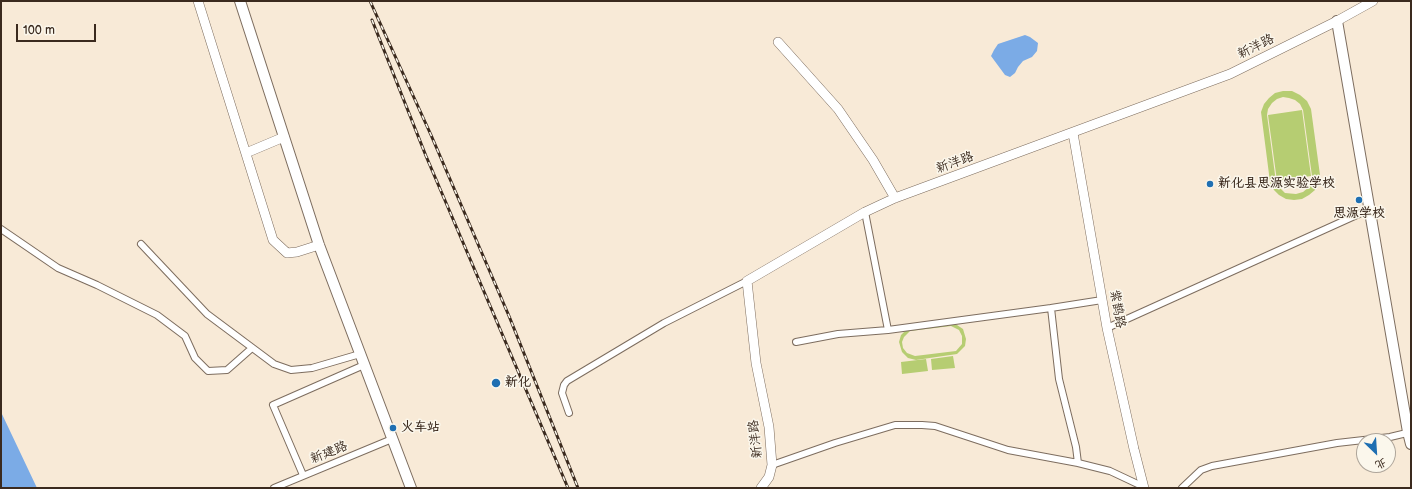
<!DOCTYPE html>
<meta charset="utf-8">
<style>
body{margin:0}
#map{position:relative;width:1412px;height:489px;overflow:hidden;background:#f8ead7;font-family:"Balsamiq Sans","LXGW WenKai TC",sans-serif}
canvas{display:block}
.frame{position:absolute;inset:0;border:2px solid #3b2a1e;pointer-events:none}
.north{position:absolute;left:1356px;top:433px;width:40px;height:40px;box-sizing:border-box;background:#fbf7ec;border:1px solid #aea59a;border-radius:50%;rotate:155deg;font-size:11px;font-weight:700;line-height:16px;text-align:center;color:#3b2a1e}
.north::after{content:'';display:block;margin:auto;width:14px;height:18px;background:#1f6fb2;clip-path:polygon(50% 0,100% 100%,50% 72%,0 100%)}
.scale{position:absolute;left:16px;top:24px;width:80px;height:18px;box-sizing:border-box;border:2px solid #3b2a1e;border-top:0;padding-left:5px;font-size:12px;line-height:14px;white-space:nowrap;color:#3b2a1e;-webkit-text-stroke:3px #fbf7ec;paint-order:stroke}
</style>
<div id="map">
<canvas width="1412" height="489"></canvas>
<div class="frame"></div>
<div class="north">北</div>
<div class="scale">100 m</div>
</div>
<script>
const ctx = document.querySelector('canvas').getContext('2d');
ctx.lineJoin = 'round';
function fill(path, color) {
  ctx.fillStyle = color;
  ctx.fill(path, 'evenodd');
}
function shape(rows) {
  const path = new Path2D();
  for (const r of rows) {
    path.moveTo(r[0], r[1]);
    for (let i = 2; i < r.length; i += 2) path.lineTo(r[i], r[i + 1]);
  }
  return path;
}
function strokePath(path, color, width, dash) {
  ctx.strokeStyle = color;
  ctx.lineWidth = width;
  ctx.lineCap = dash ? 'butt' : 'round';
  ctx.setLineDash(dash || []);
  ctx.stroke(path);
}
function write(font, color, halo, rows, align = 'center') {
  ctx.font = font + ' "Balsamiq Sans","LXGW WenKai TC",sans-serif';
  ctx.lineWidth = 3;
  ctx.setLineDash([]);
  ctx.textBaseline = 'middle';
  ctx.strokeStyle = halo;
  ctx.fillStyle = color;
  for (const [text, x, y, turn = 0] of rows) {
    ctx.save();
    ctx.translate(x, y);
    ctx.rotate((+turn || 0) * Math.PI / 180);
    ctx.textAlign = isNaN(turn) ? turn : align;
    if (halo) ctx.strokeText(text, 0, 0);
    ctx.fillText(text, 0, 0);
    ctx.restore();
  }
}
const green = shape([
 [1283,91,1292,91,1300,95,1307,101,1311,109,1320,175,1318,183,1315,190,1309,195,1302,199,1294,200,1286,199,1279,195,1273,189,1270,182,1261,112,1264,104,1269,98,1275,93],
 [1283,97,1289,98,1295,100,1300,104,1303,110,1312,176,1309,187,1303,192,1296,194,1285,193,1280,188,1276,182,1267,115,1268,109,1272,103,1277,99],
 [1302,110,1311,176,1277,181,1268,115],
 [954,323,963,329,966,339,965,346,957,354,916,360,908,358,902,352,899,342,901,335,906,330],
 [951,326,959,330,962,336,962,344,956,351,915,356,907,353,903,348,902,342,904,337,910,331],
 [953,356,955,368,932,370,931,359],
 [926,359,928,371,902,374,901,362]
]);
const water = shape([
 [1025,35,1030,37,1038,43,1037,51,1032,57,1023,61,1018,67,1015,73,1010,77,1005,75,991,56,994,50,998,44],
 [1,412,37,488,1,488]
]);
const street = shape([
 [865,212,888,330,1051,308,1059,379,1076,447,1078,463],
 [1,229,58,268,97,285,157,315,185,336,195,358,208,371,227,370,252,348],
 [141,244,207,314,274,364,291,370,312,368,360,354],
 [1051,308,1102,300],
 [1107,328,1370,209],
 [796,342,838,334,888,330],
 [569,413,562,393,564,385,567,381,664,323,747,281],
 [772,465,835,443,895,425,922,425,935,426,1008,450,1078,463,1110,471,1144,487],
 [303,475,273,405,364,365],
 [274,488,392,439],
 [1182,488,1201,470,1212,466,1337,443,1390,437,1411,432]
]);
const secondary = shape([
 [198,1,273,240,287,253,297,252,319,245],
 [778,42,838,109,873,160,895,198],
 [1073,133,1107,328,1134,449,1144,488],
 [246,153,284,137],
 [761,488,769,477,772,465,769,427,756,363,747,281,865,212,895,198,1230,74,1337,21,1373,1]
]);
const primary = shape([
 [240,1,319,245,411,488],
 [1337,21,1408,432,1411,444]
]);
const rail = shape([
 [370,1,431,135,509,316,578,488],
 [372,20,426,156,568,488]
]);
const markers = [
 [1210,184,4,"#1f6fb2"],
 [1359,200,4,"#1f6fb2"],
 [496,383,5,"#1f6fb2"],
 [393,428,4,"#1f6fb2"]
];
const streetNames = [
 ["新洋路",1256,47,-26],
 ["新洋路",955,163,-20],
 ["紫鹊路",1117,309,80],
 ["新洋路",756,439,-97],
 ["新建路",329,453,-22]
];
const poiNames = [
 ["新化县思源实验学校",1218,184],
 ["思源学校",1359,214,"center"],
 ["新化",505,383],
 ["火车站",401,428]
];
fill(green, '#b6cd72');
fill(water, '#7babe6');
strokePath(street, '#7d6d5f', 8);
strokePath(secondary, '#7d6d5f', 10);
strokePath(primary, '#7d6d5f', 12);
strokePath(street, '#fff', 6);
strokePath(secondary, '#fff', 9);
strokePath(primary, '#fff', 10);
strokePath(rail, '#3b2a1e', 3);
strokePath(rail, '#fbf7ec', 1.5, [4.5]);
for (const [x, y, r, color] of markers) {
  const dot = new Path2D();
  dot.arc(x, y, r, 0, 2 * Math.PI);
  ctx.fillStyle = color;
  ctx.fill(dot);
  strokePath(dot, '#fbf7ec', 1.5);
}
write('13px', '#3b2a1e', '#fbf7ec', streetNames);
write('bold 13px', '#3b2a1e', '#fbf7ec', poiNames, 'left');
</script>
